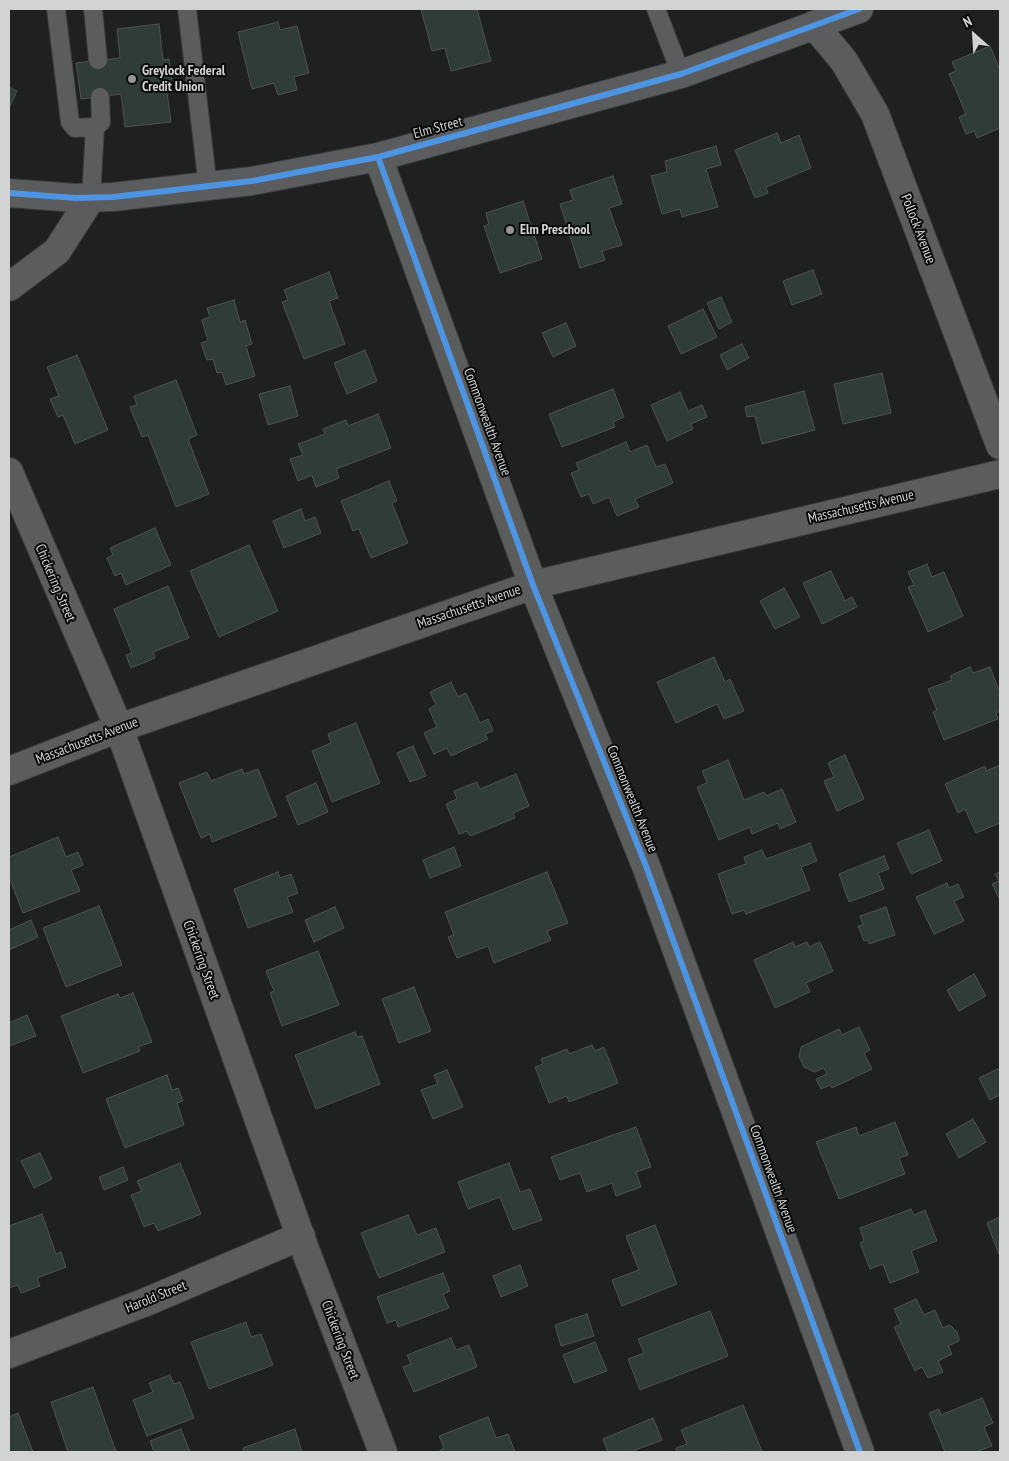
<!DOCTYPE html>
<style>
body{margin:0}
#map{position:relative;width:1009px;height:1461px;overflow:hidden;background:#1f2020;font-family:"PT Sans Narrow",sans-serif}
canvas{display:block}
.frame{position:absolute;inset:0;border:10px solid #d2d4d3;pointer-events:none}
.north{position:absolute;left:949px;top:10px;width:50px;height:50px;-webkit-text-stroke:4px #090a0a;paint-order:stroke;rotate:334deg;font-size:14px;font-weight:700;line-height:20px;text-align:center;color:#d2d4d3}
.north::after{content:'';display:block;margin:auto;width:18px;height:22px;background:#d2d4d3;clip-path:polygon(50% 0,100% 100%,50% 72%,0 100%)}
</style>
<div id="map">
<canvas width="1009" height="1461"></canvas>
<div class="frame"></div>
<div class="north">N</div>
</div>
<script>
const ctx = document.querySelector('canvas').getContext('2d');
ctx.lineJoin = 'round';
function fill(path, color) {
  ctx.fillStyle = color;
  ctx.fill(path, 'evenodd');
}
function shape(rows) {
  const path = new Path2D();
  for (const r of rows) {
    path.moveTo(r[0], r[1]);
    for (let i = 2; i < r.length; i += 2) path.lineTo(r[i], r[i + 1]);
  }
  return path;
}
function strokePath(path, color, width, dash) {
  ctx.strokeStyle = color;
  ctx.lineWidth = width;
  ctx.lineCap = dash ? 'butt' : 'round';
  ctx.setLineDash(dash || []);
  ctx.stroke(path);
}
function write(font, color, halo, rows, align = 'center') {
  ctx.font = font + ' "PT Sans Narrow",sans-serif';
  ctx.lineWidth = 4;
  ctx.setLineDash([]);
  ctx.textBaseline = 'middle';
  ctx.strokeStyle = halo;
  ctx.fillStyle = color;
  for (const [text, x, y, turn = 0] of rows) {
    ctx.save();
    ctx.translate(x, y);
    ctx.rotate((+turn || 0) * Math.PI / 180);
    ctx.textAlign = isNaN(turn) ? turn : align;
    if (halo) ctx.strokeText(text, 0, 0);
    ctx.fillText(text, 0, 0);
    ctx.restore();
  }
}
const building = shape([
 [421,9,477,9,491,61,451,71,445,48,432,51,421,9],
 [278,22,280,30,297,26,309,73,294,77,297,90,278,95,274,83,252,89,238,32,278,22],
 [159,24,163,60,169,59,172,84,166,85,171,122,125,127,121,94,81,99,76,63,120,58,117,29,159,24],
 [990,46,1000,70,1000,128,977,138,974,131,966,134,959,117,966,114,949,74,956,71,952,62,990,46],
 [9,87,17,91,9,108,9,87],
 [777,133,781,143,799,135,811,168,766,187,768,193,755,198,735,150,777,133],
 [716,146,721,165,706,169,718,207,682,217,680,209,662,214,651,176,667,172,665,161,716,146],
 [613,176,622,204,609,208,622,245,602,251,605,260,580,268,560,204,573,200,570,190,613,176],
 [523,201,542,259,500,273,484,226,489,224,486,213,523,201],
 [813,270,822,294,792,305,783,281,813,270],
 [329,272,338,298,329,301,345,344,304,359,282,302,288,300,284,290,329,272],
 [721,297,732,322,719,329,707,303,721,297],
 [234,300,240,322,245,320,252,344,246,346,255,376,226,385,222,372,217,373,213,359,207,360,201,343,208,341,202,320,210,317,207,308,234,300],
 [703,309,717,337,681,354,668,326,703,309],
 [566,323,576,346,553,357,542,333,566,323],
 [742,344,749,358,727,370,720,355,742,344],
 [365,350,377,381,347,394,334,363,365,350],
 [77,355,108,430,75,444,63,415,58,417,50,399,59,396,47,367,77,355],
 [882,373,891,413,843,424,834,384,882,373],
 [176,380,197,435,188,439,209,494,176,507,148,435,142,437,130,407,137,405,134,396,176,380],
 [290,386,298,416,268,425,259,394,290,386],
 [613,389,624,417,613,422,615,427,562,447,549,414,613,389],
 [804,391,815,430,762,444,755,416,747,417,745,407,804,391],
 [680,392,688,411,702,405,707,417,691,424,693,429,667,441,651,405,680,392],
 [378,414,391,448,336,469,339,478,316,487,312,475,298,481,290,459,303,455,298,444,325,434,323,429,346,420,348,426,378,414],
 [626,442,630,452,647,445,656,467,665,464,673,483,635,499,639,507,617,516,609,497,593,504,589,494,581,497,571,473,579,470,576,463,626,442],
 [389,481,397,501,392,503,408,543,371,558,359,529,353,531,341,501,389,481],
 [301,509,305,521,315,517,321,533,284,548,273,521,301,509],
 [155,528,171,565,126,585,121,573,115,576,107,558,113,555,110,548,155,528],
 [249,545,278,611,219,637,190,571,249,545],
 [927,564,932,577,944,572,963,616,928,632,908,587,914,585,908,572,927,564],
 [831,571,845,601,852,597,857,607,822,624,803,583,831,571],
 [168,586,189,638,153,652,155,658,131,668,126,655,132,653,114,609,168,586],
 [784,588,800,617,775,629,760,601,784,588],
 [714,657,725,682,730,679,744,711,724,719,717,704,676,723,657,682,714,657],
 [970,667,973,673,990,667,1000,693,1000,711,996,713,998,719,944,740,933,712,937,710,928,689,952,680,950,676,970,667],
 [451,682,458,697,466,693,480,723,488,719,493,731,485,734,488,739,451,756,447,748,434,754,424,733,437,727,429,709,436,705,430,692,451,682],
 [356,723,380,783,332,802,312,751,331,743,328,734,356,723],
 [413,746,426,776,410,782,397,753,413,746],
 [845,755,864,799,837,811,824,781,834,777,828,763,845,755],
 [728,760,744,800,764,792,766,796,782,789,796,822,780,829,778,823,752,834,750,827,719,840,697,787,707,783,702,771,728,760],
 [1000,765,1000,823,976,833,965,809,958,813,945,784,985,766,986,771,1000,765],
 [242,769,244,774,258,769,277,816,212,842,210,834,201,838,179,783,207,772,211,781,242,769],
 [516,774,529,806,513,813,515,818,470,836,467,831,459,834,446,804,457,799,454,791,477,782,480,789,516,774],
 [316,783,328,812,298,825,286,796,316,783],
 [929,830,942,861,911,874,897,843,929,830],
 [58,837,66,857,78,852,83,865,71,870,80,891,23,913,9,877,9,857,58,837],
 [810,843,817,861,801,867,810,890,746,914,744,910,732,914,718,874,746,864,744,857,762,850,766,859,810,843],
 [454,847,461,866,430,878,423,860,454,847],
 [884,856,889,869,878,873,884,889,849,902,839,874,884,856],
 [278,872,280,878,291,874,298,893,287,897,293,912,248,928,234,889,278,872],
 [547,872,568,923,547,931,551,940,494,963,488,946,457,958,448,937,454,935,445,912,547,872],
 [1000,872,1000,900,992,884,999,881,995,874,1000,872],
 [947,883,949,888,958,884,964,897,954,901,964,921,934,934,916,897,947,883],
 [99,906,122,965,66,987,43,928,99,906],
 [335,907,344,928,314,942,305,920,335,907],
 [886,907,895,935,869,944,868,940,864,941,858,926,863,925,860,916,886,907],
 [31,920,38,937,9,950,9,930,31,920],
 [793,942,795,947,807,942,809,947,820,942,833,971,806,983,810,992,775,1008,754,960,793,942],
 [318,951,339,1005,282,1026,270,993,274,991,266,971,318,951],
 [974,974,986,996,959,1011,947,990,974,974],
 [414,987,431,1031,399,1043,382,999,414,987],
 [133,993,152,1042,138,1047,140,1051,83,1073,61,1016,118,994,120,998,133,993],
 [27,1015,36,1036,9,1046,9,1023,27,1015],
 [859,1027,870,1050,864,1053,872,1069,832,1088,830,1085,821,1089,816,1079,827,1074,824,1068,815,1072,804,1067,799,1057,801,1047,839,1029,842,1035,859,1027],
 [355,1032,357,1037,362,1036,380,1084,316,1109,295,1055,355,1032],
 [592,1045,595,1051,604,1047,618,1083,569,1102,567,1096,549,1103,535,1067,543,1064,541,1059,567,1049,569,1054,592,1045],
 [1000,1068,1000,1095,990,1100,979,1078,1000,1068],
 [447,1070,463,1107,433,1119,421,1090,438,1084,434,1075,447,1070],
 [167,1075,172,1090,178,1088,183,1101,177,1103,184,1125,125,1148,106,1099,167,1075],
 [973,1119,986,1142,959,1158,946,1134,973,1119],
 [895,1122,908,1155,899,1158,905,1174,839,1199,816,1142,856,1127,859,1136,895,1122],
 [636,1127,651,1167,636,1172,641,1187,616,1196,612,1183,587,1192,580,1173,560,1180,551,1157,636,1127],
 [40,1153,52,1179,34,1188,21,1161,40,1153],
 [180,1163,201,1214,158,1231,154,1223,144,1227,131,1195,142,1191,137,1181,180,1163],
 [509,1163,520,1192,530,1189,542,1220,513,1230,500,1197,468,1209,458,1182,509,1163],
 [123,1167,128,1180,104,1190,99,1177,123,1167],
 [911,1209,914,1215,925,1210,937,1241,911,1251,919,1272,890,1283,883,1264,870,1269,860,1243,864,1241,860,1228,911,1209],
 [42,1214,56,1254,61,1252,66,1267,37,1278,40,1286,21,1293,18,1285,9,1288,9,1226,42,1214],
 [408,1215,417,1235,436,1228,445,1252,379,1278,361,1233,408,1215],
 [1000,1217,1000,1257,987,1223,1000,1217],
 [655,1225,677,1284,622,1306,612,1280,639,1270,626,1236,655,1225],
 [520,1265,528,1286,501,1297,493,1276,520,1265],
 [443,1273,450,1291,443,1294,449,1308,398,1327,396,1320,387,1323,377,1297,443,1273],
 [916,1299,924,1315,935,1310,943,1328,949,1325,952,1327,957,1332,959,1339,959,1341,948,1346,952,1354,938,1361,943,1372,928,1378,922,1367,915,1371,894,1327,901,1324,894,1309,916,1299],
 [710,1311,728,1356,640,1390,628,1359,644,1353,638,1339,710,1311],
 [587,1314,594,1336,561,1346,555,1325,587,1314],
 [246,1322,251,1337,261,1334,273,1365,209,1389,191,1342,246,1322],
 [451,1338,456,1350,469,1345,477,1367,414,1392,403,1367,411,1364,407,1355,451,1338],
 [595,1342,607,1371,574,1383,563,1355,595,1342],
 [170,1375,174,1384,180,1382,194,1418,147,1436,133,1400,153,1392,149,1383,170,1375],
 [93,1387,116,1452,68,1452,51,1402,93,1387],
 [982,1398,993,1423,984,1427,992,1446,976,1452,945,1452,929,1413,939,1409,941,1415,982,1398],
 [743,1405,762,1451,677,1452,676,1448,687,1444,681,1430,743,1405],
 [18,1413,33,1452,9,1452,9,1417,18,1413],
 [488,1417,496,1438,508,1434,515,1452,438,1452,444,1448,439,1436,488,1417],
 [653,1418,662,1440,630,1452,608,1452,603,1439,653,1418],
 [181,1429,190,1452,154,1452,150,1441,181,1429],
 [295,1429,302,1452,244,1452,243,1448,295,1429]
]);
const lane = shape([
 [56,9,70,122,75,128,95,127,101,122,100,97],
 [93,9,98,60],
 [187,9,208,187],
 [656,9,681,74],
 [91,198,95,127]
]);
const street = shape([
 [814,25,844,61,875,114,1000,445],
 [378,157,533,585,646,866,860,1452],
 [9,287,57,251,91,198],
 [9,472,119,728,306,1252,383,1452],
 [9,771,119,728,533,585,1000,474],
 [9,1354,146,1302,301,1236]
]);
const secondary = shape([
 [9,193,76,198,113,197,252,181,378,157,681,74,859,9]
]);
const cycleway = shape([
 [378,157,533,585,646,866,860,1452],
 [9,193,76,198,113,197,252,181,378,157,681,74,859,9]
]);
const markers = [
 [132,79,5,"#939594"],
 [510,230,5,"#939594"]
];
const poiNames = [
 ["Greylock Federal",142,71],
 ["Credit Union",142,87],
 ["Elm Preschool",520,230]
];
const streetNames = [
 ["Elm Street",438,128,-15],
 ["Pollock Avenue",918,229,69],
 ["Commonwealth Avenue",487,422,70],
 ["Massachusetts Avenue",861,507,-13],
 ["Chickering Street",55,583,67],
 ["Massachusetts Avenue",469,607,-19],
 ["Massachusetts Avenue",87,741,-21],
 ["Commonwealth Avenue",632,799,68],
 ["Chickering Street",201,960,70],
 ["Commonwealth Avenue",773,1179,70],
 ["Harold Street",156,1297,-22],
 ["Chickering Street",340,1340,69]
];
fill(building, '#2f3c38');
strokePath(building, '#515252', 1);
strokePath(lane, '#393a39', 20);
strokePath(street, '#393a39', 30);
strokePath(secondary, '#393a39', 30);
strokePath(lane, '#5b5d5c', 18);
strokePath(street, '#5b5d5c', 28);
strokePath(secondary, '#5b5c5e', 28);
strokePath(cycleway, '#4d94e3', 6);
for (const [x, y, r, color] of markers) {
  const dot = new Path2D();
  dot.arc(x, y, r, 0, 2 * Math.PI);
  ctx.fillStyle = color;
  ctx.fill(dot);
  strokePath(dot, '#090a0a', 2);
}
write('bold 14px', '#d2d4d3', '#090a0a', poiNames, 'left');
write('14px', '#d2d4d3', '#090a0a', streetNames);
</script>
